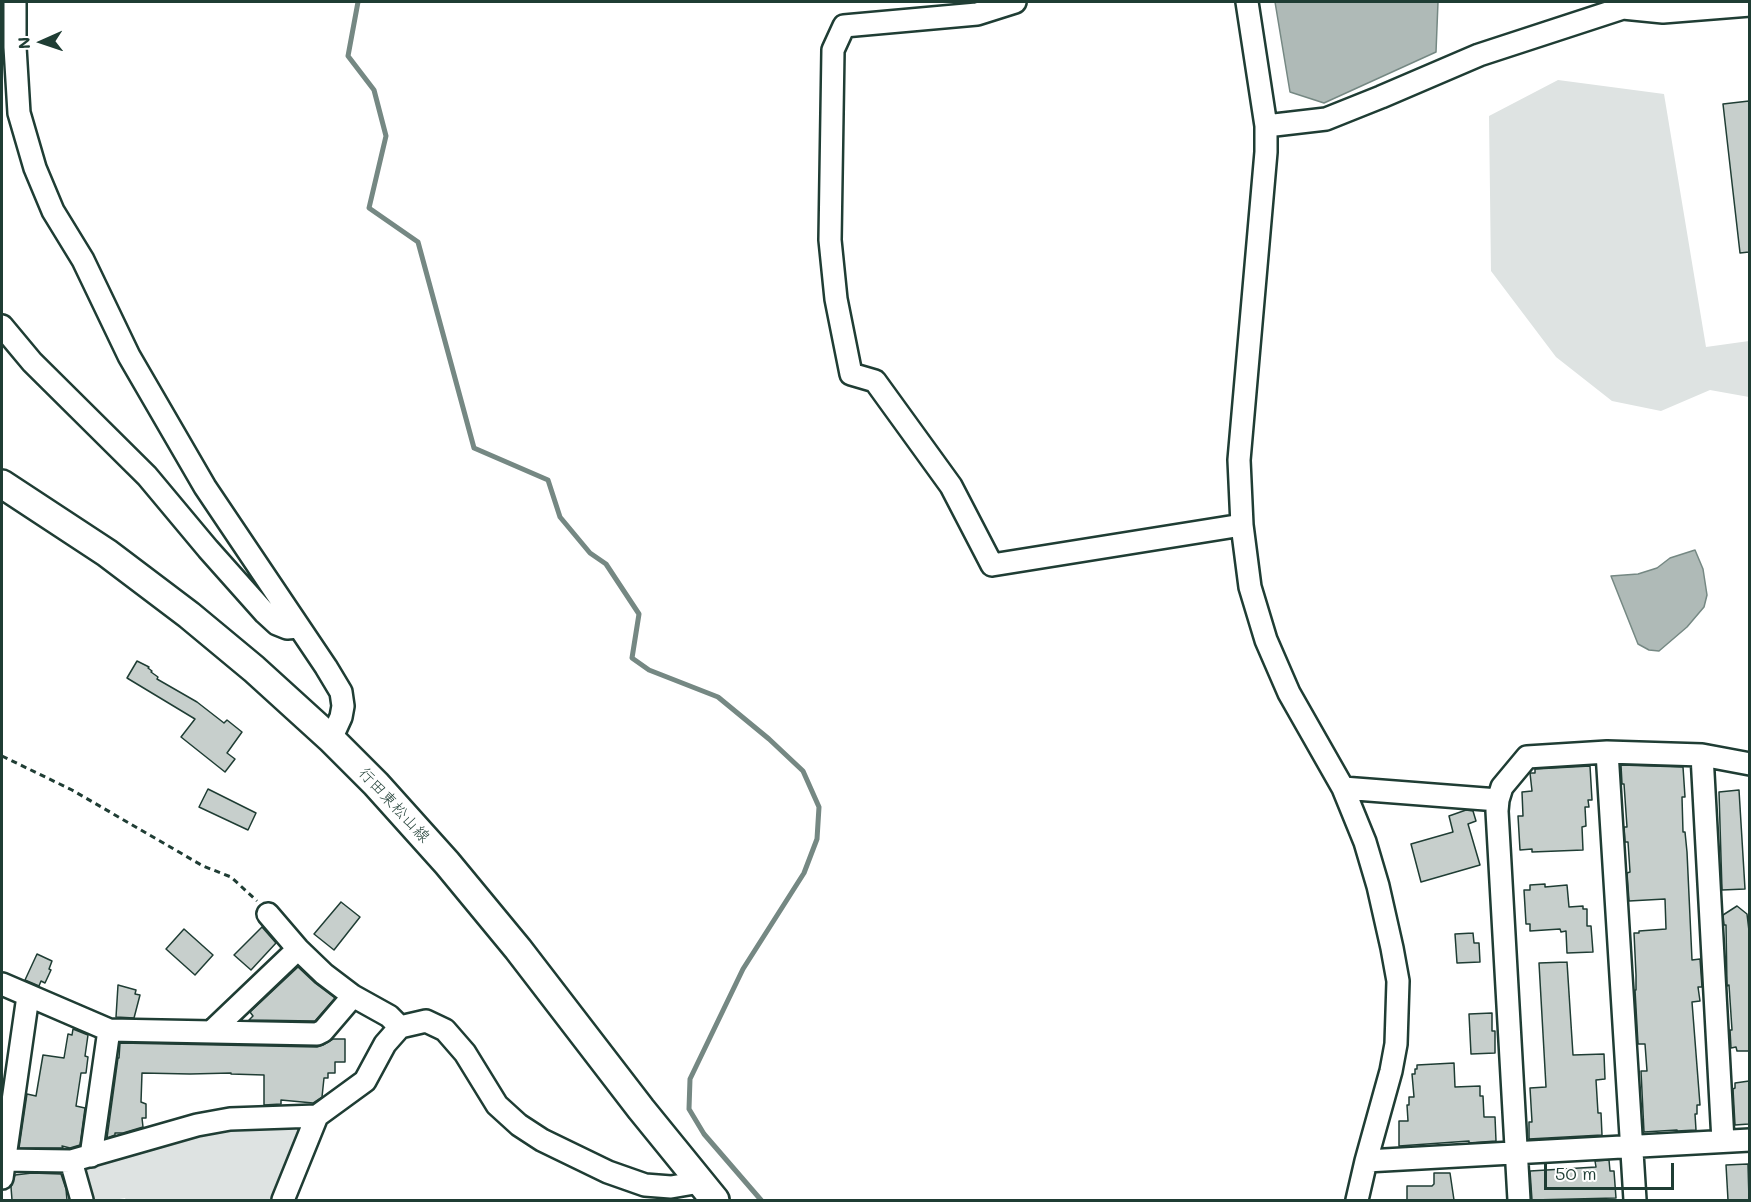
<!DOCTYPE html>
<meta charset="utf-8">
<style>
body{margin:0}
#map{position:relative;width:1751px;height:1202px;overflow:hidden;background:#fff;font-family:Mali,sans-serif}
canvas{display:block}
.frame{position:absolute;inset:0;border:3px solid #1f3d34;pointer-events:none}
.north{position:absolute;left:12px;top:12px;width:60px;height:60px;-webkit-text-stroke:4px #fff;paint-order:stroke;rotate:267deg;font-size:16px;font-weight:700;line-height:24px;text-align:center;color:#1f3d34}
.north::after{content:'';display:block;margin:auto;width:21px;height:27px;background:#1f3d34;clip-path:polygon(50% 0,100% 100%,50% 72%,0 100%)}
.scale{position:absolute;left:1544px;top:1163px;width:130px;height:27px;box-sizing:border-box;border:3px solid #1f3d34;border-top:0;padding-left:8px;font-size:18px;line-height:21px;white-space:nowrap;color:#1f3d34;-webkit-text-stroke:4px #fff;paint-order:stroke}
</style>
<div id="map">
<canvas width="1751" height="1202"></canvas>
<div class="frame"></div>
<div class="north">N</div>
<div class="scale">50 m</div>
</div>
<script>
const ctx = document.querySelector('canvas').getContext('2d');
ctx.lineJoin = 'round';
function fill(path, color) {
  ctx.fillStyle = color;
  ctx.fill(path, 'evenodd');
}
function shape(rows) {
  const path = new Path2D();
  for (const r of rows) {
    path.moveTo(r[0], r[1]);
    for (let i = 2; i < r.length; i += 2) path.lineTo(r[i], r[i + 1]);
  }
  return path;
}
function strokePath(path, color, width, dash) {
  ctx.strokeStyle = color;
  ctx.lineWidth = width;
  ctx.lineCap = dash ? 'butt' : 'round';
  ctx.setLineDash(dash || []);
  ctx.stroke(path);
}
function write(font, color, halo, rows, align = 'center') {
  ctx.font = font + ' Mali,"Klee One",sans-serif';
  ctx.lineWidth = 4.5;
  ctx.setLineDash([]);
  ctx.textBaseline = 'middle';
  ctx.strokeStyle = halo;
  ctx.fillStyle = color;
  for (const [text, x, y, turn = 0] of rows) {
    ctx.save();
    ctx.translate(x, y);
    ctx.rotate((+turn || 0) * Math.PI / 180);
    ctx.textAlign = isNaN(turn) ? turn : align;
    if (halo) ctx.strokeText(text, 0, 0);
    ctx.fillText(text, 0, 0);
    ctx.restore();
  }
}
const green = shape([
 [1558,80,1664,94,1706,347,1749,341,1749,397,1710,390,1661,411,1612,401,1556,357,1491,271,1489,116],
 [303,1125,274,1200,126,1200,125,1198,114,1200,89,1200,83,1167,225,1126]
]);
const water = shape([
 [1275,2,1456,2,1438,2,1436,52,1324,103,1290,92,1275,2],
 [1695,550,1703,569,1707,595,1704,607,1687,627,1659,651,1649,650,1638,644,1611,576,1638,574,1657,568,1670,558,1695,550]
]);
const stream = shape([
 [358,2,348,56,374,90,386,136,369,208,418,242,474,448,548,480,560,517,590,553,606,564,639,614,632,658,649,670,718,697,769,739,803,771,819,807,817,839,804,873,743,969,690,1079,689,1109,704,1134,761,1200]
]);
const building = shape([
 [1749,101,1749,252,1740,253,1723,104,1749,101],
 [137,661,149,667,148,668,152,671,151,672,158,677,157,679,197,702,224,723,227,720,242,732,227,753,235,759,225,772,181,737,195,719,127,678,137,661],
 [1621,765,1683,767,1685,797,1682,797,1683,832,1685,832,1687,852,1692,960,1700,959,1702,987,1698,987,1700,1001,1692,1002,1699,1092,1700,1105,1697,1105,1697,1114,1695,1114,1696,1130,1677,1131,1677,1130,1644,1132,1641,1071,1647,1071,1645,1044,1638,1044,1635,990,1636,990,1636,975,1634,933,1639,933,1639,931,1666,929,1665,899,1629,901,1627,873,1630,872,1628,842,1625,842,1624,827,1627,827,1624,784,1622,784,1621,765],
 [1590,766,1592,800,1588,800,1589,807,1585,807,1586,826,1582,827,1583,850,1532,852,1532,849,1520,850,1518,816,1523,816,1522,792,1532,791,1530,773,1535,773,1535,769,1590,766],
 [208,789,256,813,248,830,199,807,208,789],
 [1739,790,1745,889,1722,890,1719,792,1739,790],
 [1466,810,1473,811,1476,821,1468,824,1480,865,1421,882,1411,844,1453,832,1449,816,1466,810],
 [1545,884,1545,887,1567,885,1569,907,1583,906,1583,909,1587,909,1587,926,1591,926,1593,952,1567,953,1566,931,1561,932,1560,929,1530,931,1530,924,1526,924,1524,890,1530,890,1530,885,1545,884],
 [341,902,360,917,334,950,314,934,341,902],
 [1737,906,1747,914,1749,931,1749,1051,1737,1051,1736,1047,1731,1048,1730,1030,1732,1030,1729,985,1727,986,1726,925,1724,925,1723,915,1737,906],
 [262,927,276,943,251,970,234,955,262,927],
 [184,929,213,955,195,975,166,949,184,929],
 [1473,933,1474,943,1479,943,1480,962,1457,963,1455,934,1473,933],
 [37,954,52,961,49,969,51,970,45,983,41,981,39,986,25,980,37,954],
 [1567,962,1573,1055,1604,1054,1605,1079,1596,1080,1598,1113,1601,1113,1602,1135,1529,1139,1529,1122,1532,1122,1530,1088,1546,1087,1539,963,1567,962],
 [298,967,315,983,335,998,315,1021,249,1020,253,1016,250,1012,298,967],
 [118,985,136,990,135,994,140,995,134,1018,116,1017,118,985],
 [1492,1013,1492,1031,1495,1031,1495,1053,1471,1054,1469,1014,1492,1013],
 [73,1029,88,1035,85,1056,88,1057,86,1073,81,1073,76,1106,85,1108,80,1145,70,1148,62,1146,63,1148,19,1148,27,1094,36,1096,43,1055,64,1058,68,1034,72,1035,73,1029],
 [333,1039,345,1039,345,1062,335,1062,335,1073,328,1073,328,1078,324,1078,322,1097,313,1103,281,1100,281,1104,264,1105,264,1075,231,1074,231,1073,190,1074,142,1073,141,1102,146,1104,146,1118,142,1118,143,1127,123,1133,115,1133,115,1135,107,1138,118,1058,119,1058,120,1043,317,1047,323,1045,333,1039],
 [1454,1063,1455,1087,1480,1086,1480,1096,1483,1096,1484,1117,1495,1117,1496,1141,1469,1143,1469,1141,1399,1146,1399,1121,1408,1121,1407,1105,1409,1105,1409,1097,1414,1097,1412,1074,1415,1074,1415,1069,1417,1069,1417,1065,1454,1063],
 [1749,1081,1749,1124,1735,1125,1733,1089,1735,1088,1735,1083,1749,1081],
 [1609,1160,1610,1171,1614,1171,1616,1198,1532,1200,1530,1171,1596,1167,1595,1161,1609,1160],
 [1748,1164,1749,1200,1728,1200,1726,1165,1748,1164],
 [32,1173,61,1174,66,1189,67,1200,12,1200,11,1187,15,1175,32,1173],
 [1434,1173,1450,1173,1454,1200,1407,1200,1407,1186,1432,1186,1434,1184,1434,1173]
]);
const path = shape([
 [2,756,72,790,203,866,231,877,257,901]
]);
const minor = shape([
 [15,2,15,47,19,113,35,168,53,211,83,260,129,356,205,487,326,667,341,692,343,706,341,717,331,739],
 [1015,2,977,14,844,26,833,50,830,240,836,299,851,374,875,381,951,486,992,565,1242,525],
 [1247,2,1266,126,1266,152,1239,460,1242,525,1250,587,1266,640,1289,693,1343,788,1365,842,1378,886,1392,948,1398,981,1396,1044,1391,1071,1366,1161,1357,1200],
 [1266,126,1326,119,1381,97,1479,55,1623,8,1663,12,1750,5],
 [2,326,32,362,147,476,208,549,265,613,277,624,287,628,298,627],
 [1607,752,1635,1200],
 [1702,755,1723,1141],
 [1343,788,1498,800,1502,787,1527,757,1607,752,1702,755,1750,764],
 [1498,800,1497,811,1519,1200],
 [268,914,298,949,324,974,353,996,389,1016,400,1027],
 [2,984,109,1030,317,1034,323,1031,353,996],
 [211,1032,298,949],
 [91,1156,109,1030],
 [2,1160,71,1161,197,1125,230,1119,317,1116],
 [71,1161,82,1200],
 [1366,1161,1750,1140],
 [2,1178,28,996],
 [283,1200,317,1116,365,1081,385,1044,400,1027,426,1021,445,1030,465,1053,497,1105,519,1125,542,1140,608,1172,645,1185,671,1187,700,1182]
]);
const major = shape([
 [2,484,107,553,189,615,254,669,331,739,376,784,447,863,518,949,641,1109,715,1200]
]);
const streetNames = [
 ["行田東松山線",394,805,47]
];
fill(green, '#dee3e2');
fill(water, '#afbab7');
strokePath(water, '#758883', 1.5);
strokePath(stream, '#758883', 5);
fill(building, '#c7cfcc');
strokePath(building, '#1f3d34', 1.5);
strokePath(minor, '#1f3d34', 26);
strokePath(major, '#1f3d34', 32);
strokePath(path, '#1f3d34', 3, [6, 4.5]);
strokePath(minor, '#fff', 21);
strokePath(major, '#fff', 27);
write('16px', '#1f3d34', '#fff', streetNames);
</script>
